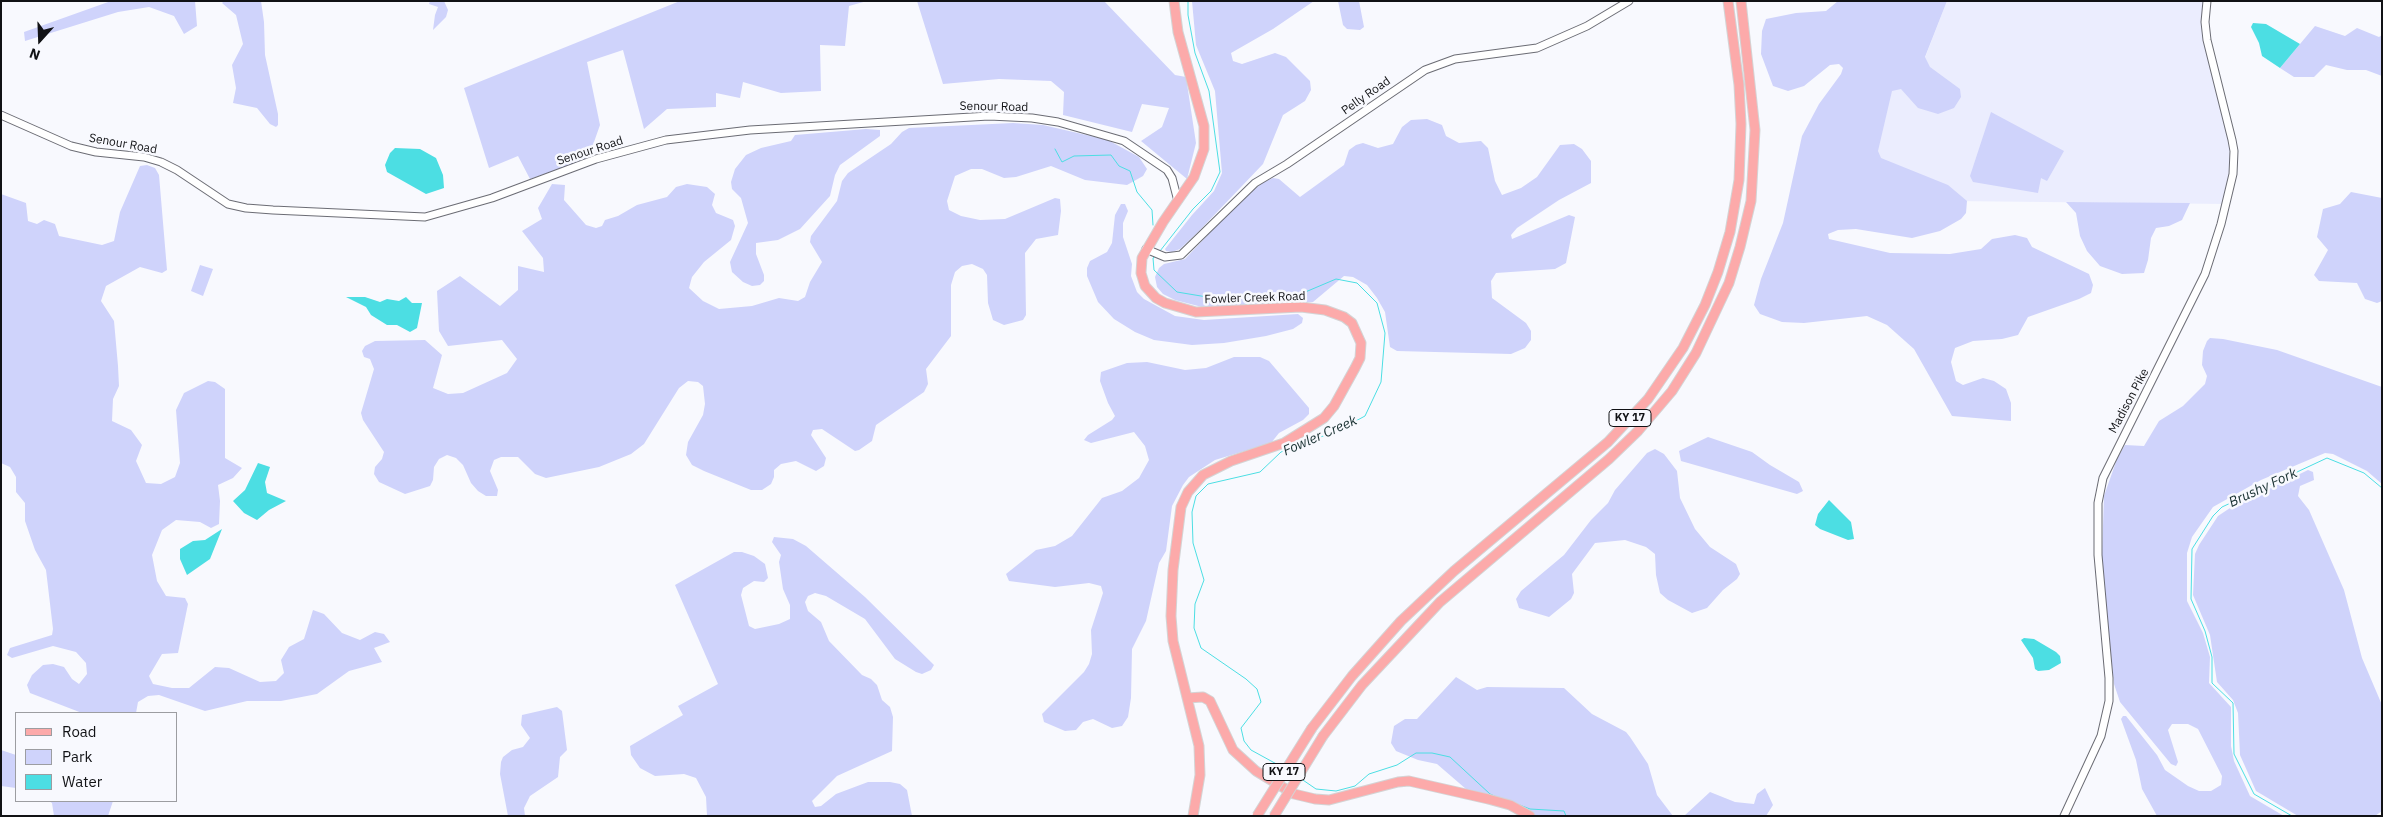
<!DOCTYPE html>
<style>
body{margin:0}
#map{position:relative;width:2383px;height:817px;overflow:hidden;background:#f8f9fe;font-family:"IBM Plex Sans",sans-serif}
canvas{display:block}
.frame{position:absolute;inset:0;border:2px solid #111215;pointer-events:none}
.legend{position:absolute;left:15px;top:712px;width:162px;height:90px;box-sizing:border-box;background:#f8f9fe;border:1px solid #9c9da1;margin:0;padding:6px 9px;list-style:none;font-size:15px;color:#111215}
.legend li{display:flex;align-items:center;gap:10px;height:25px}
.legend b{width:25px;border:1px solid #9c9da1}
.north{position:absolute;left:15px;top:15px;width:50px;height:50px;-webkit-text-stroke:4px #f8f9fe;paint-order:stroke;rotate:200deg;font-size:14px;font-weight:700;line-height:20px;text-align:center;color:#111215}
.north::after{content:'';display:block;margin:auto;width:18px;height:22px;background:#111215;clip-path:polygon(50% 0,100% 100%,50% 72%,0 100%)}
</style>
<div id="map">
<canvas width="2383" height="817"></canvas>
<div class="frame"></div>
<ul class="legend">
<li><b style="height:6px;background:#fcaaaa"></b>Road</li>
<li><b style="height:14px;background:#cfd3fb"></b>Park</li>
<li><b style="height:14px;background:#4cdee3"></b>Water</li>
</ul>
<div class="north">N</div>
</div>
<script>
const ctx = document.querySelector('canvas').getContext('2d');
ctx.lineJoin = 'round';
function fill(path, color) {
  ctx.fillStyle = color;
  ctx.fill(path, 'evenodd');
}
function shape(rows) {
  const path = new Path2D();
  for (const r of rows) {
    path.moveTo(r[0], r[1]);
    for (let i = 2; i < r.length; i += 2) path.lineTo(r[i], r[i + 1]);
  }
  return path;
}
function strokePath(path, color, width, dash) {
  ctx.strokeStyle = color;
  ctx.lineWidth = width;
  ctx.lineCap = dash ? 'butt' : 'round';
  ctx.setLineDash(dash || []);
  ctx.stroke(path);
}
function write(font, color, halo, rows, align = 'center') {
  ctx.font = font + ' "IBM Plex Sans",sans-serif';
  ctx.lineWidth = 5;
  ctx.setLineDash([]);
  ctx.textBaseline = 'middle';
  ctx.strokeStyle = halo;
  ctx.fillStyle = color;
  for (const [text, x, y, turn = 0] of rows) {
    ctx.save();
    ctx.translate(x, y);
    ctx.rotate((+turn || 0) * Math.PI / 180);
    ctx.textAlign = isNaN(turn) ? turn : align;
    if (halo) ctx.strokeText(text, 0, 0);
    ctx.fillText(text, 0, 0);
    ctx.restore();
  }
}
const built = shape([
 [1947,1,2207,1,2205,22,2234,151,2226,204,1861,200,1887,83,1916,81]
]);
const green = shape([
 [111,1,195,1,197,26,184,34,174,16,149,7,118,12,25,41,24,32],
 [224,1,261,1,264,22,265,55,278,114,278,125,276,127,270,124,257,108,233,103,236,88,232,65,243,44,236,15,222,3],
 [430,1,444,1,448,10,446,17,433,30,435,15,438,7,429,4],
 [680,1,867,1,849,6,845,46,820,45,821,91,781,93,743,82,740,98,716,93,716,107,667,109,644,129,623,50,587,62,600,125,588,159,530,179,518,156,489,168,464,88],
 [917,1,1104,1,1175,75,1186,77,1196,143,1187,179,1141,141,1162,127,1169,108,1142,104,1132,132,1063,115,1064,92,1051,81,999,79,943,84],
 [1192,1,1314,1,1273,29,1231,53,1233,61,1242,64,1275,53,1286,57,1310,81,1311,90,1305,101,1283,115,1263,164,1199,231,1180,249,1172,252,1166,251,1165,249,1192,215,1214,191,1222,173,1215,91,1196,45],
 [1338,1,1359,1,1364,27,1360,30,1347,29,1343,25],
 [1838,1,1947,1,1925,57,1930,67,1960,89,1961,97,1954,108,1938,114,1918,108,1901,89,1892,91,1878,151,1881,158,1948,185,1967,201,1966,213,1961,219,1940,231,1912,238,1856,229,1838,230,1828,234,1829,239,1890,253,1950,254,1981,249,1992,239,2015,235,2027,238,2032,247,2089,274,2093,285,2091,293,2079,299,2028,317,2018,335,2002,339,1973,341,1955,348,1951,362,1956,381,1963,385,1983,378,1994,381,2006,389,2011,403,2011,421,1952,416,1914,349,1887,325,1867,316,1804,323,1782,322,1760,314,1754,305,1761,279,1783,223,1802,136,1819,104,1841,74,1843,68,1839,64,1830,65,1804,86,1788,91,1773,86,1761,54,1762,31,1766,19,1796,13,1826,11],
 [2315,26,2345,36,2357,28,2379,37,2382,35,2382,76,2366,70,2347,70,2326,65,2314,77,2294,77,2280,68],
 [1991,112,2064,151,2047,181,2041,178,2038,193,1973,182,1970,176],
 [1427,119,1442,125,1446,136,1459,143,1481,141,1488,148,1495,181,1502,195,1521,188,1537,177,1560,145,1574,144,1582,149,1591,161,1591,183,1559,200,1517,228,1511,235,1512,239,1569,215,1575,217,1566,263,1555,269,1496,273,1491,281,1492,298,1526,323,1531,331,1531,340,1525,348,1511,354,1397,351,1390,347,1385,312,1377,298,1367,285,1353,277,1344,276,1313,302,1202,307,1175,300,1163,294,1157,287,1155,277,1159,268,1164,264,1185,259,1240,201,1262,183,1273,178,1279,179,1300,197,1344,165,1349,150,1356,145,1363,143,1378,148,1393,144,1402,127,1411,120],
 [1013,123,1043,125,1108,140,1139,157,1147,169,1143,176,1127,185,1085,180,1051,166,1016,177,1004,178,982,169,971,169,955,176,947,201,949,210,961,216,980,220,1005,219,1055,198,1060,199,1061,211,1058,235,1036,239,1025,253,1026,315,1023,320,1004,325,993,320,988,303,987,275,983,269,972,264,962,266,955,272,951,285,951,336,926,369,928,384,924,392,876,425,872,441,859,450,855,451,822,429,813,430,811,435,826,458,824,466,816,471,796,461,781,464,774,470,774,477,771,484,762,490,751,490,704,471,692,465,686,455,688,442,703,415,705,404,703,386,698,382,688,381,679,388,644,444,631,454,599,467,546,478,535,474,518,457,501,457,494,460,490,471,498,490,497,496,486,496,478,491,471,483,463,465,456,458,447,455,439,459,434,467,433,480,430,486,405,494,379,482,374,474,375,467,382,459,384,452,363,420,361,413,374,369,370,359,364,357,362,351,365,346,375,341,425,340,442,355,433,388,448,394,463,393,507,373,517,359,502,340,448,346,439,331,437,291,460,276,500,306,518,290,518,266,544,272,543,258,522,231,542,219,538,208,552,184,565,185,564,200,586,225,596,228,602,226,605,220,618,216,637,205,667,197,676,187,687,184,707,187,715,194,712,205,716,213,733,220,735,226,731,240,704,262,692,277,689,288,703,301,719,309,752,306,779,298,798,301,805,297,810,282,822,262,810,242,811,236,837,201,842,181,848,173,891,144,902,132,909,128],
 [866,129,880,130,880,136,840,165,835,175,830,196,800,229,778,240,756,243,756,254,764,275,764,281,760,285,752,286,743,282,732,272,730,262,748,223,741,198,732,189,731,182,735,169,746,155,761,148,791,141,795,135],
 [147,165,155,168,159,175,167,270,162,273,140,267,106,286,101,301,114,321,118,366,119,386,113,399,112,421,131,430,142,445,136,461,146,483,161,484,175,477,180,463,176,410,184,393,208,381,215,382,225,389,225,458,242,468,233,478,218,485,220,501,219,524,211,528,200,522,176,520,162,530,152,555,157,581,166,596,185,598,188,604,178,653,162,654,149,676,153,684,172,688,189,688,215,667,229,668,260,682,276,681,284,673,281,660,289,647,304,639,313,610,324,614,342,633,360,640,375,632,384,634,390,642,374,648,382,662,349,671,317,694,281,701,247,701,205,711,159,695,148,696,138,702,136,713,82,713,30,693,27,685,32,675,43,665,53,664,64,667,72,679,79,684,87,674,86,663,76,652,53,646,12,658,7,655,10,648,52,635,53,629,46,570,35,550,25,521,25,503,16,492,16,477,10,467,1,463,1,194,26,203,28,221,37,224,44,220,55,224,59,236,102,245,114,241,120,212,140,166],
 [2351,192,2382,198,2382,301,2377,303,2365,299,2357,283,2319,281,2314,275,2328,250,2317,237,2323,209,2340,204],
 [2066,202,2190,203,2182,220,2169,226,2156,228,2151,238,2148,260,2144,273,2122,274,2100,266,2087,251,2080,236,2076,213],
 [1121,204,1125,204,1128,211,1123,223,1123,237,1132,264,1131,276,1137,292,1144,299,1175,316,1204,320,1298,314,1303,318,1302,323,1293,329,1266,336,1224,343,1192,345,1154,340,1135,332,1114,319,1098,302,1087,276,1087,268,1090,261,1107,252,1112,243,1115,215],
 [200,265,213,269,203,296,191,291],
 [2210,338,2223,339,2277,350,2382,387,2382,484,2367,471,2333,454,2325,453,2261,480,2213,507,2192,537,2187,553,2187,601,2203,633,2210,657,2209,683,2231,707,2231,746,2234,761,2250,796,2284,816,2157,816,2142,789,2136,760,2121,719,2123,716,2126,716,2157,755,2165,770,2188,786,2199,791,2211,791,2221,785,2222,776,2198,729,2188,724,2172,724,2168,730,2178,762,2176,766,2171,764,2120,702,2114,684,2105,599,2102,556,2104,496,2117,459,2125,445,2144,446,2159,421,2183,406,2205,384,2207,376,2202,365,2203,351,2207,341],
 [1234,357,1260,357,1269,361,1309,408,1309,414,1303,420,1279,433,1271,443,1215,460,1189,477,1183,485,1172,506,1166,551,1159,563,1146,621,1132,649,1131,698,1128,717,1122,726,1112,728,1093,719,1083,722,1076,730,1065,731,1044,722,1042,714,1084,672,1089,664,1092,654,1091,630,1103,593,1101,586,1089,583,1055,587,1009,581,1006,574,1036,550,1055,546,1072,536,1102,498,1122,491,1139,478,1149,460,1145,446,1134,432,1091,443,1084,440,1088,435,1112,420,1115,416,1108,403,1100,381,1101,372,1127,363,1147,362,1185,370,1206,368],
 [1708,437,1752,452,1770,465,1799,482,1803,491,1797,494,1681,461,1679,451],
 [1655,449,1664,454,1677,471,1680,498,1695,529,1710,547,1736,564,1740,574,1737,579,1723,590,1707,608,1692,613,1668,600,1660,593,1656,575,1655,554,1646,547,1625,540,1595,543,1572,574,1574,593,1571,599,1549,617,1519,608,1516,599,1521,591,1564,555,1591,520,1608,503,1615,490,1647,453],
 [2308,470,2313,472,2314,480,2300,486,2298,496,2309,510,2344,590,2362,658,2382,705,2382,811,2375,816,2298,816,2256,791,2240,755,2238,713,2233,700,2217,682,2210,635,2193,595,2195,554,2199,545,2218,516,2230,508],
 [774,537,793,539,806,546,865,597,934,665,931,670,922,674,916,672,895,659,865,619,826,596,815,593,808,596,805,602,808,611,821,622,829,641,862,675,871,679,877,685,882,700,890,707,893,717,892,751,837,776,812,801,815,807,821,806,836,794,868,782,890,782,900,784,907,790,912,816,707,816,706,797,696,778,684,774,655,776,640,768,631,755,630,746,683,715,678,706,718,684,675,585,734,552,742,552,754,556,765,564,768,578,764,582,754,581,743,588,741,595,749,626,755,629,779,624,790,619,790,605,783,589,779,562,781,555,772,542],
 [1456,677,1477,690,1487,687,1564,688,1592,714,1626,732,1630,737,1648,764,1657,795,1673,816,1536,816,1504,801,1466,789,1437,764,1418,760,1396,751,1391,743,1394,726,1405,719,1417,719],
 [557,707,562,711,567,750,560,757,558,777,530,796,524,808,525,816,508,816,500,774,501,762,503,757,512,750,523,747,530,738,521,725,522,715],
 [1,750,16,755,16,788,1,786],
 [1765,788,1773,805,1766,816,1684,816,1710,792,1735,802,1754,804,1757,794],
 [49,801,113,801,108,816,54,816,52,803]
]);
const water = shape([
 [2253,23,2266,24,2300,44,2280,68,2262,56,2259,43,2251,27],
 [395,148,420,149,436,158,443,175,444,188,426,194,387,172,385,165,390,153],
 [346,297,365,297,380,302,387,299,399,301,406,297,412,303,422,303,417,328,410,332,397,325,387,325,371,315,366,307],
 [258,463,270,467,265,482,267,493,286,501,269,510,257,520,244,513,233,501,245,490],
 [1829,500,1851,522,1854,539,1848,540,1820,529,1815,525,1818,514],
 [222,529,210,559,187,575,180,559,180,549,193,541,205,540],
 [2024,638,2034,639,2056,652,2060,656,2061,663,2049,670,2038,671,2035,669,2033,658,2021,640]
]);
const stream = shape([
 [1055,149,1062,162,1074,156,1111,155,1119,166,1130,171,1137,192,1152,210,1153,225],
 [1160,251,1193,209,1211,191,1220,172,1209,91,1195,53,1188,15,1188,1],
 [1156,256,1153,258,1154,270,1177,292,1207,297,1252,297,1303,293,1336,279,1357,283,1377,303,1385,333,1381,382,1365,416,1339,430,1281,452,1260,472,1208,484,1196,496,1192,512,1193,543,1204,580,1195,604,1194,628,1201,648,1246,679,1257,689,1261,702,1241,728,1244,741,1251,750,1282,767],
 [1300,778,1316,789,1336,791,1355,786,1369,774,1397,765,1416,753,1432,753,1450,757,1490,794,1499,798],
 [1517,804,1530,809,1564,811,1566,816],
 [2292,816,2254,794,2234,754,2233,703,2212,683,2212,657,2205,631,2191,599,2192,549,2213,516,2222,507,2327,458,2364,473,2382,488]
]);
const minor = shape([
 [1,115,71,146,96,152,144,157,161,162,177,170,228,204,246,208,273,210,425,217,492,198,596,159,666,140,750,130,989,116,1032,118,1058,122,1124,141,1167,170,1172,178,1178,201],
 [1146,249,1165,257,1181,255,1255,183,1287,164,1425,70,1455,59,1537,48,1587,26,1629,1],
 [2064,816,2101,736,2109,701,2109,678,2098,555,2098,503,2103,478,2205,274,2221,224,2233,174,2234,151,2232,140,2207,40,2205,22,2207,1]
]);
const major = shape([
 [1174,1,1178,32,1204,126,1204,149,1194,177,1163,222,1142,258,1141,273,1145,286,1156,298,1165,303,1196,312,1301,307,1325,310,1344,317,1352,323,1361,343,1360,358,1355,368,1334,406,1324,418,1284,443,1231,461,1203,475,1188,492,1181,507,1173,570,1171,616,1173,641,1199,746,1200,775,1193,816],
 [1187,698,1203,697,1210,701,1233,750,1256,771,1294,794,1315,799,1329,800,1398,782,1409,781,1488,799,1510,805,1530,816],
 [1312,728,1352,676,1401,621,1454,571,1608,442,1648,399,1683,348,1705,305,1718,272,1730,232,1739,180,1741,124,1739,85,1728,1],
 [1323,736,1362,685,1440,602,1609,459,1638,431,1672,391,1696,353,1729,283,1740,247,1751,201,1755,130,1741,1]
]);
const majorBridge = shape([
 [1257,816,1312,728],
 [1274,816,1323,736]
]);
const shields = [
 [1630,418,42],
 [1284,772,42]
];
const shieldNames = [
 ["KY 17",1630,418],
 ["KY 17",1284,772]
];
const streetNames = [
 ["Pelly Road",1366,96,-35],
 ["Senour Road",994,107,1],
 ["Senour Road",123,144,10],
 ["Senour Road",590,151,-18],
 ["Fowler Creek Road",1255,298,-2],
 ["Madison Pike",2129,401,-62]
];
const waterNames = [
 ["Fowler Creek",1320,436,-24],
 ["Brushy Fork",2263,488,-25]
];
fill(built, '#ebedfe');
fill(green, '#cfd3fb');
fill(water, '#4cdee3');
strokePath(stream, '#4cdee3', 1);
strokePath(minor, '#6b6c74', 9);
strokePath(major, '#d4d4d5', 11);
strokePath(minor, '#fff', 7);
strokePath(major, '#fcaaaa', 9);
strokePath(majorBridge, '#d4d4d5', 11, []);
strokePath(majorBridge, '#fcaaaa', 9);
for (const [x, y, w] of shields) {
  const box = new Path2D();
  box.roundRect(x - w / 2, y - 8.5, w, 17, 4);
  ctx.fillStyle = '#f8f9fe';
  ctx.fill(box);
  strokePath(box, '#111215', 1);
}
write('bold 11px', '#111215', null, shieldNames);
write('12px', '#111215', '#f8f9fe', streetNames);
write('italic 14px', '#172f30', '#f8f9fe', waterNames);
</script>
